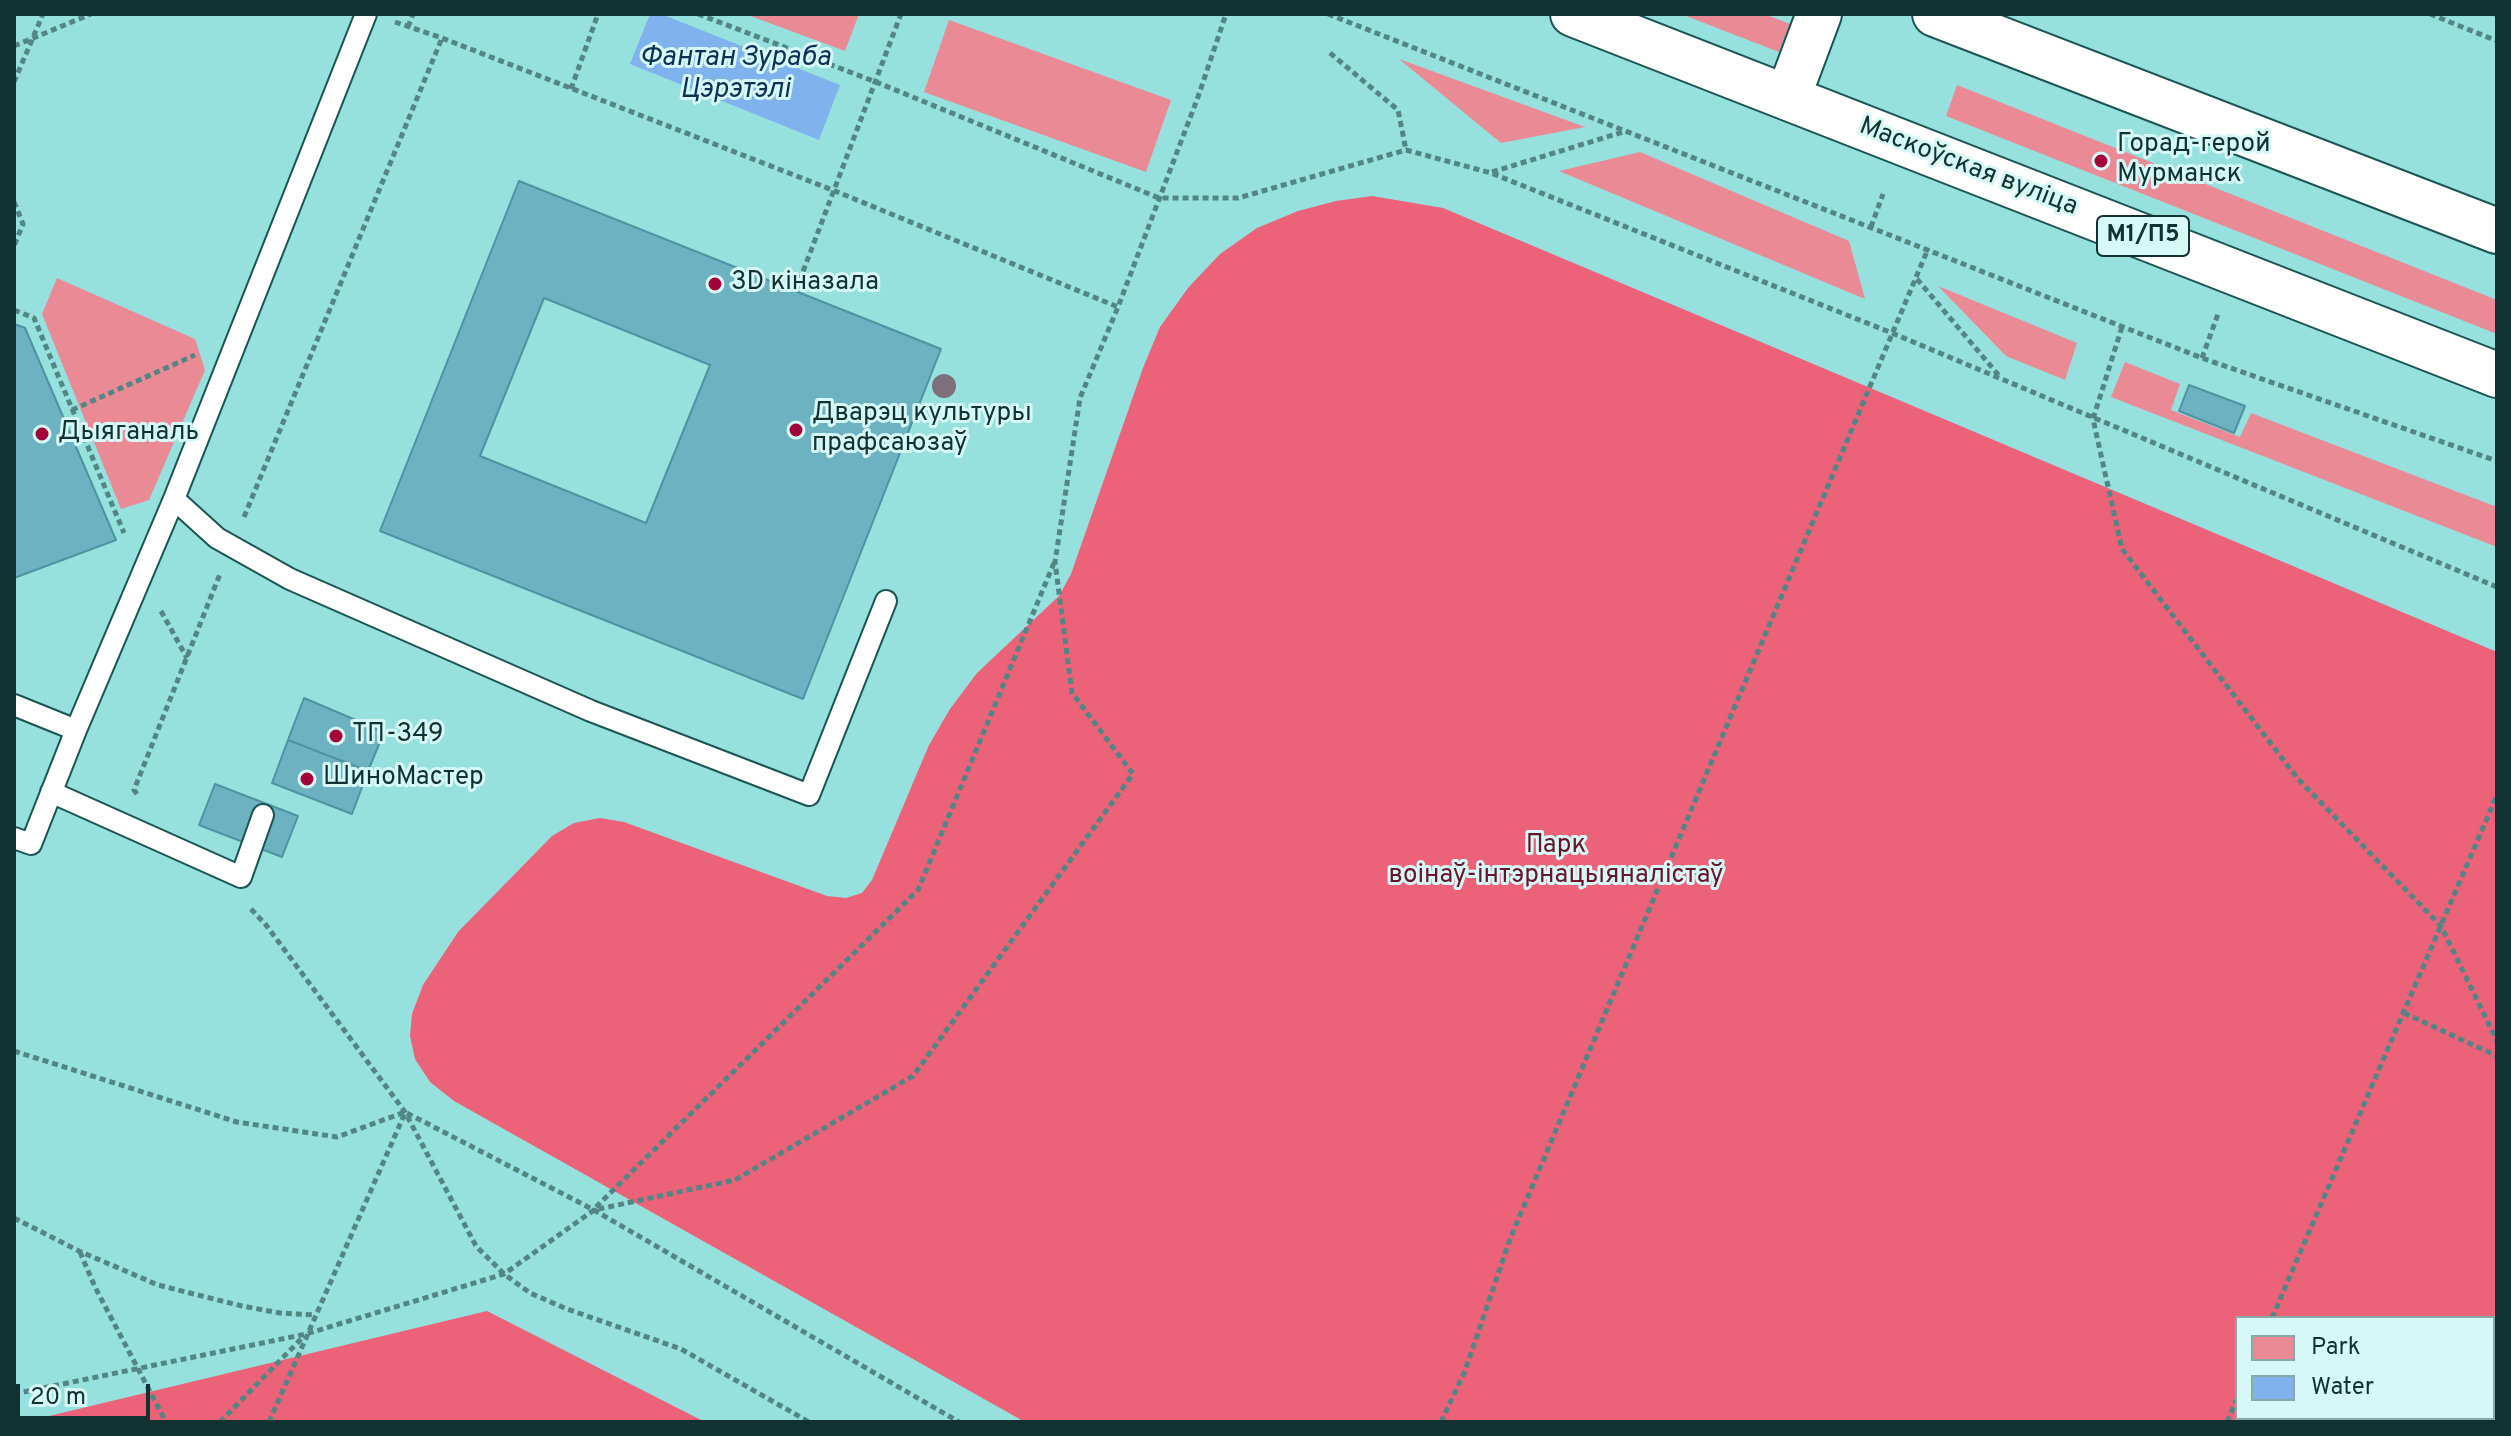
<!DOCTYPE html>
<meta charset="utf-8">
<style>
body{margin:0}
#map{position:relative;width:2511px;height:1436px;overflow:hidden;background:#96e0dd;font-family:Overpass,sans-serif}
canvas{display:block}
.frame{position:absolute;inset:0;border:16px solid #123231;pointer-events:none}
.legend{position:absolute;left:2235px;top:1316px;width:260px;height:104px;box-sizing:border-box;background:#d6f9f7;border:2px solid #88a9a8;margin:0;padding:10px 14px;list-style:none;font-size:24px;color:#123231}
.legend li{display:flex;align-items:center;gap:16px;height:40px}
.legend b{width:40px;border:2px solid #88a9a8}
.scale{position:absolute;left:16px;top:1384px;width:134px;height:36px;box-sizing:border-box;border:4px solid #123231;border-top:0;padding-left:10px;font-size:24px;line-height:28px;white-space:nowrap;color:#123231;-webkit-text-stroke:6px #d6f9f7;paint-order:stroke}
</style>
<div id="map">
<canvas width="2511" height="1436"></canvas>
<div class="frame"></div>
<ul class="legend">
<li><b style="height:22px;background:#ea8a95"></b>Park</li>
<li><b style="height:22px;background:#80b3ee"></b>Water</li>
</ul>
<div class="scale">20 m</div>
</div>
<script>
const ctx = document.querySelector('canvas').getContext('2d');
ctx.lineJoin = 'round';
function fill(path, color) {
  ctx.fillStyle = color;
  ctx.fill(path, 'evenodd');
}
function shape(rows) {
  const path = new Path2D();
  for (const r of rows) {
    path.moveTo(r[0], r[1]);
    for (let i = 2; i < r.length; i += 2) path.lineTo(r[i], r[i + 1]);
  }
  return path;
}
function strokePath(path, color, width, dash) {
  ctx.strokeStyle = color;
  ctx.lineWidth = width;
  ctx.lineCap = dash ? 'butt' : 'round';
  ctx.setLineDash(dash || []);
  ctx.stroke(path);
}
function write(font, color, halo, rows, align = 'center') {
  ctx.font = font + ' Overpass,sans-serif';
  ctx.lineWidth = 6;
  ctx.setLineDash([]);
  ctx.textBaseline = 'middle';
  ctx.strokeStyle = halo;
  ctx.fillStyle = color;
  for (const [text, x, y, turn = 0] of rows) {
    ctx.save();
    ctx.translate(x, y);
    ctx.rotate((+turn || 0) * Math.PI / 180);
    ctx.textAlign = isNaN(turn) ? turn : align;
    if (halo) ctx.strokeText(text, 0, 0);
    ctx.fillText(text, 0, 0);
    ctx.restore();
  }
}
const green = shape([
 [745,14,859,14,845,51],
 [1681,14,1764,14,1790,24,1779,52],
 [949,20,1171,100,1146,172,924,92],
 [1399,59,1585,127,1501,143],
 [1957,85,2497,300,2497,334,1946,116],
 [1640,152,1849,241,1865,299,1559,171],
 [57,278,195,339,205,370,149,500,121,509,42,314],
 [1938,286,2077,343,2065,380,2006,356],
 [2125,362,2180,384,2171,410,2240,437,2251,413,2497,507,2497,547,2111,397]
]);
const forest = shape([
 [1372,196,1443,208,2497,652,2497,1422,1025,1422,454,1101,430,1082,415,1059,410,1036,412,1014,423,985,458,932,552,836,574,823,600,818,624,822,827,896,846,898,862,893,872,880,929,745,950,709,977,673,1059,596,1071,574,1143,368,1160,327,1188,288,1220,254,1257,228,1298,211,1336,201],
 [2237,1318,2493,1318,2493,1418,2237,1418],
 [487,1311,705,1422,24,1422]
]);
const water = shape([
 [650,14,661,14,840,85,819,140,630,64]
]);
const building = shape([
 [519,181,941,349,803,699,380,531,519,181],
 [544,298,710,365,646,523,480,456,544,298],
 [14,324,25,328,116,540,14,578,14,324],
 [2189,385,2245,406,2234,433,2179,411,2189,385],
 [304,698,384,732,368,771,288,740,304,698],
 [288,740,368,771,352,814,272,783,288,740],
 [215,784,298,816,282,857,199,825,215,784]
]);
const path = shape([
 [698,14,876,82,1159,198,1238,198,1406,150,1491,173,1892,333,2497,587],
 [1328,14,2202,358,2497,461],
 [2430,14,2497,41],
 [2495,14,2497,15],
 [395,22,442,38,835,191,1118,307,1198,97,1226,14],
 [408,27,413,14],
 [14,46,91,14],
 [1330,53,1398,110,1406,150],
 [14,82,43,14],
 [571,89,598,14],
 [1492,172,1623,132],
 [14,202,23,224,14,246],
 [1871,227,1883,194],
 [1917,279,2001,378],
 [796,290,901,14],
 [14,310,34,318,124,533],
 [2122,327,2093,419,2122,549,2298,779,2441,926,2497,1041],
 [2202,358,2218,314],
 [72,410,195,355],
 [244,517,442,38],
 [161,611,187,658],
 [137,794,134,790,220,574],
 [251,909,266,925,405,1112,476,1246,504,1274,530,1293,567,1309,681,1349,809,1422],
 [2404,1013,2497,1056],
 [14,1051,237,1122,337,1137,405,1112,594,1210,959,1422],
 [596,1207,918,890,1054,563],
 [14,1218,79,1251,158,1285,242,1306,280,1313,315,1315],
 [80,1252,95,1287,166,1422],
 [2272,1318,2497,795],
 [14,1394,306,1334,504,1274,594,1210,735,1180,913,1076,1133,774,1072,693,1055,562,1080,398,1118,307],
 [220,1422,303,1337],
 [269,1422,405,1113],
 [1441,1422,1465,1371,1510,1239,1928,249],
 [2227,1422,2237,1399]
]);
const service = shape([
 [366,14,174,499,217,538,290,579,591,711,809,795,886,601],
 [14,705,76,730,174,499],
 [51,792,241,877,263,815],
 [14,838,31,844,76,730]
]);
const trunk = shape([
 [1573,14,2497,375],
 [1935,14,2497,231],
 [1788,97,1819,14]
]);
const trees = [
 [944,386]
];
const markers = [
 [2101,161,8,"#a20339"],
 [715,284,8,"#a20339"],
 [796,430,8,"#a20339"],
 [42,434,8,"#a20339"],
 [336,736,8,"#a20339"],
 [307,779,8,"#a20339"]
];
const shields = [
 [2143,236,92]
];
const shieldNames = [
 ["М1/П5",2143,236]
];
const poiNames = [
 ["Горад-герой",2117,146],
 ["Мурманск",2117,176],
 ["3D кіназала",731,284],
 ["Дварэц культуры",812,415],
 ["прафсаюзаў",812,445],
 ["Дыяганаль",58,434],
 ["ТП-349",352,736],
 ["ШиноМастер",323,779]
];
const streetNames = [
 ["Маскоўская вуліца",1968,168,21]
];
const parkNames = [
 ["Парк",1556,847],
 ["воінаў-інтэрнацыяналістаў",1556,877]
];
const waterNames = [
 ["Фантан Зураба",735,59],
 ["Цэрэтэлі",735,91]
];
fill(green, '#ea8a95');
fill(forest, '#eb6279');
fill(water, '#80b3ee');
fill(building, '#6db2c1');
strokePath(building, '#4d93a1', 2);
strokePath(service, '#1b5554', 24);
strokePath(trunk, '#1b5554', 48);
strokePath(path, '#528684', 5, [6, 4]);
strokePath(service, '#fff', 20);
strokePath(trunk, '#fff', 44);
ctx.fillStyle = '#7e707a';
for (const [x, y] of trees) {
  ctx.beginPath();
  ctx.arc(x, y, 12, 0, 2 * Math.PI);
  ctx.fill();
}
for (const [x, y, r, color] of markers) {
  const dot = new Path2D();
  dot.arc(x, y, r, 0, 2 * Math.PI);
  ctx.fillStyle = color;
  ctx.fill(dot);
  strokePath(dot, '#d6f9f7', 3);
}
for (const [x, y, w] of shields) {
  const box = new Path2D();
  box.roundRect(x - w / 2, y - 20, w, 40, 6);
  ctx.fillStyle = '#d6f9f7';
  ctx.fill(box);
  strokePath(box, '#123231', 2);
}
write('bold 24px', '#123231', null, shieldNames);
write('26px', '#123231', '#d6f9f7', poiNames, 'left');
write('26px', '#123231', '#d6f9f7', streetNames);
write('26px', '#6b1429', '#d6f9f7', parkNames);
write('italic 28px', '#0c3157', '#d6f9f7', waterNames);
</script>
